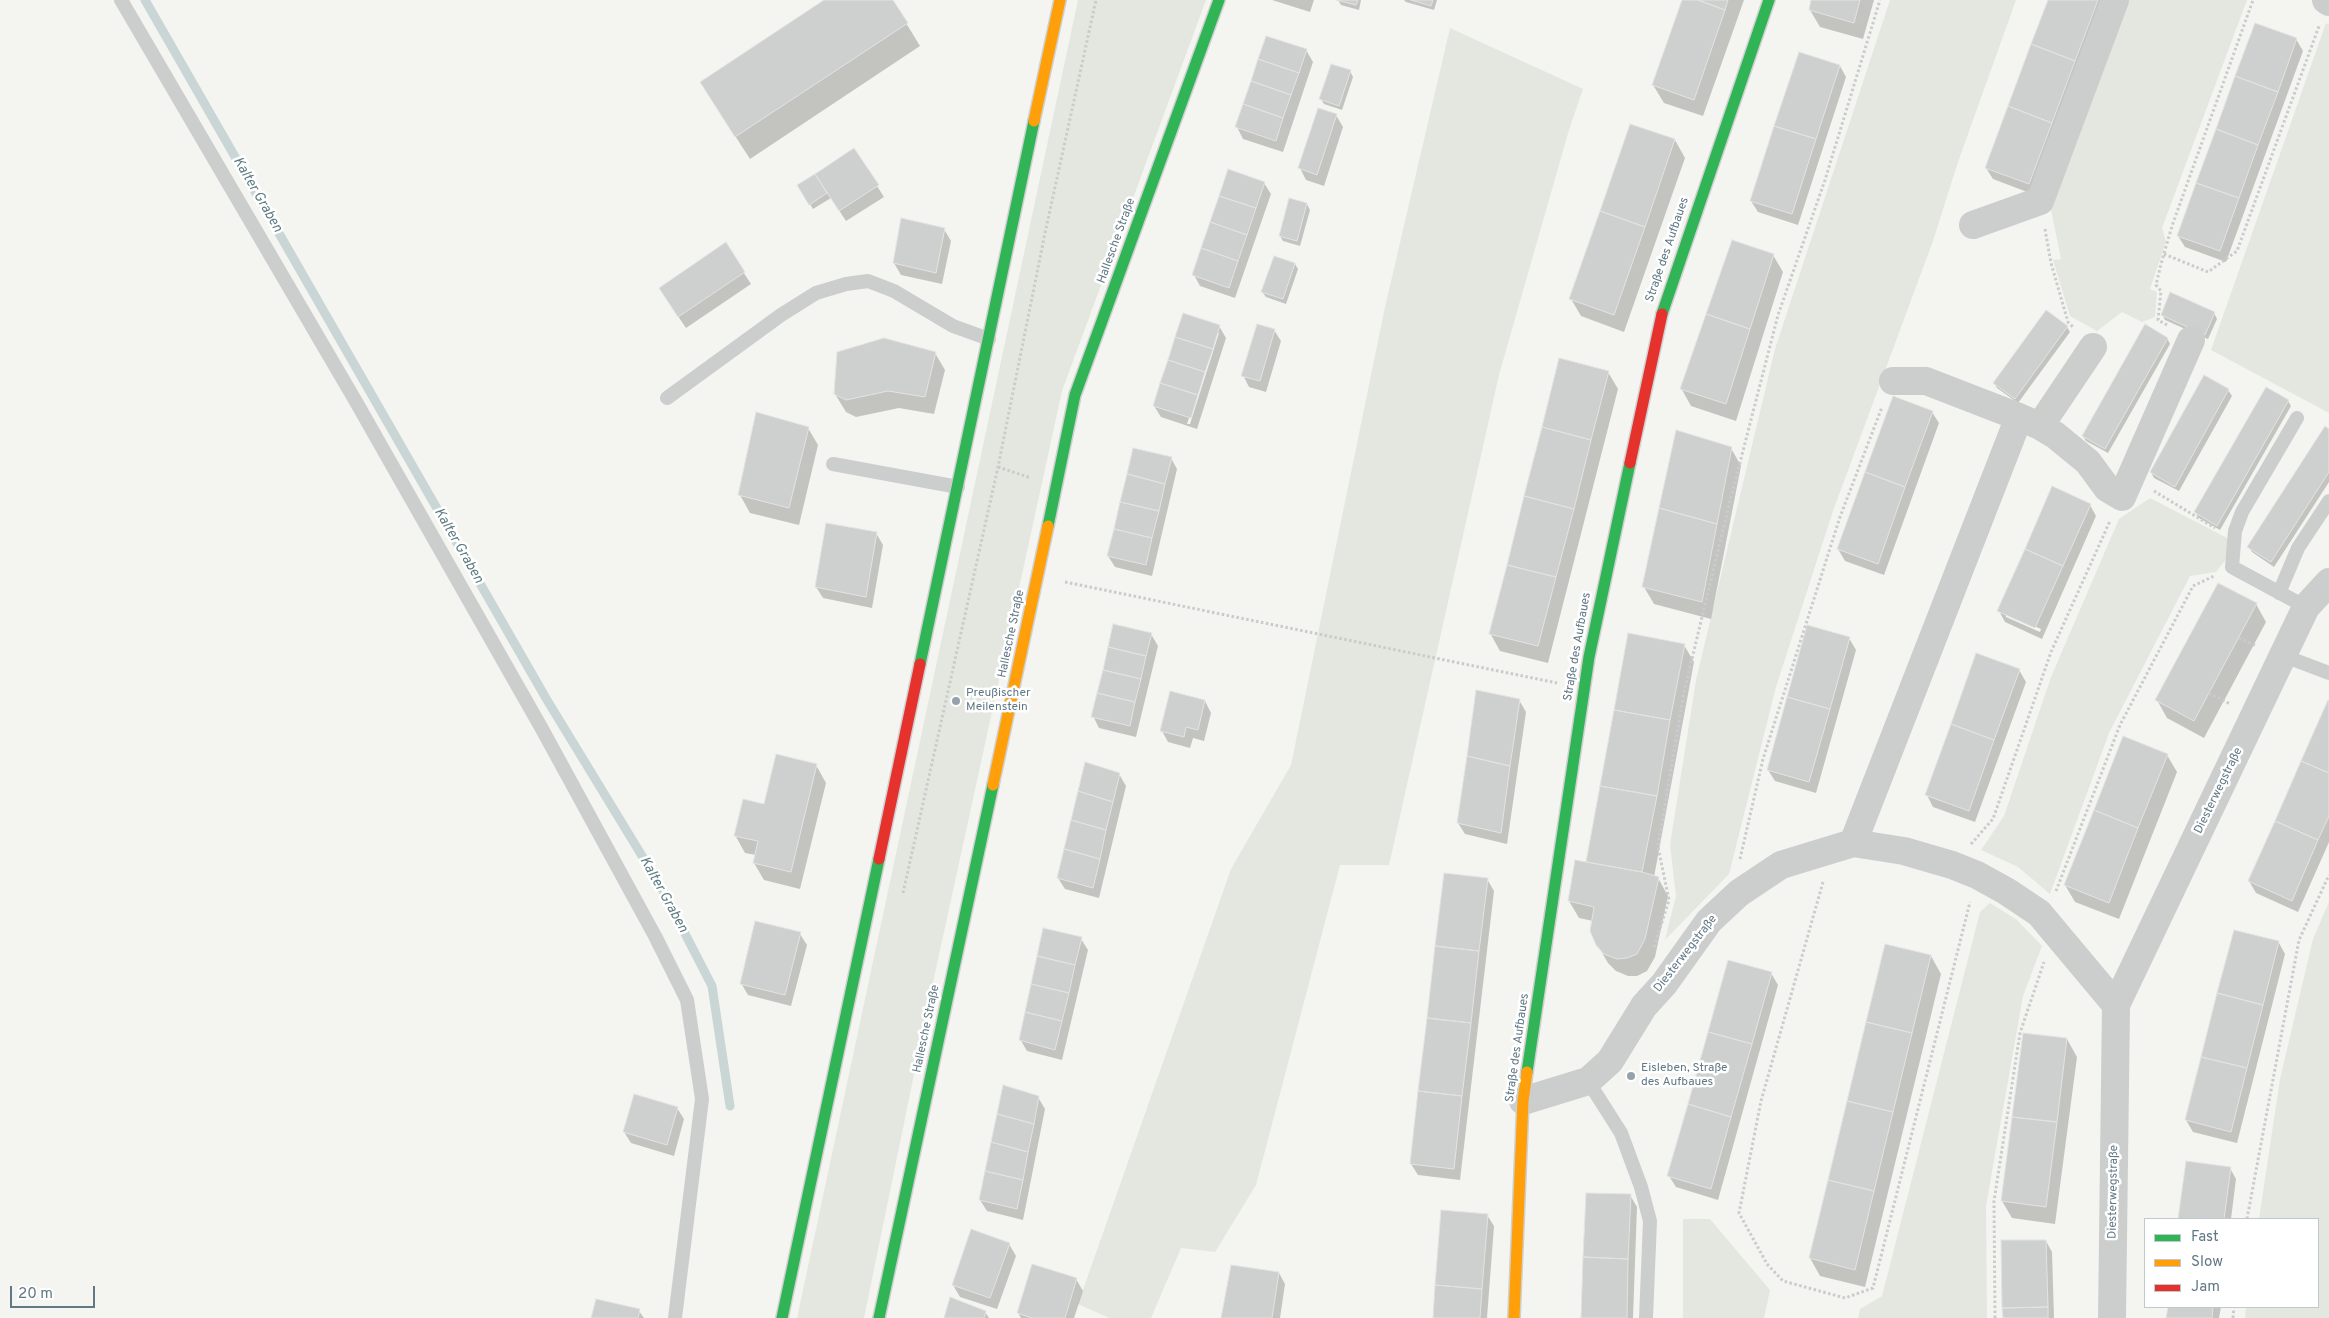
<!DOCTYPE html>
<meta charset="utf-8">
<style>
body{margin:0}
#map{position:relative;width:2329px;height:1318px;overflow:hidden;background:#f4f4f1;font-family:Overpass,sans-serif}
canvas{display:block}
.legend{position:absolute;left:2144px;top:1218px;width:175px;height:90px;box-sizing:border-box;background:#fff;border:1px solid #c0c9ce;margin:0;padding:6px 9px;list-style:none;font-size:15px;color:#617885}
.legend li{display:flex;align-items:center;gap:10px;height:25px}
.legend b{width:25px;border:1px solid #c0c9ce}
.scale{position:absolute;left:10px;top:1286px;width:85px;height:22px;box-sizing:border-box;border:2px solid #617885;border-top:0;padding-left:6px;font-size:15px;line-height:18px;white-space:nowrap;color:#617885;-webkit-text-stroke:4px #fff;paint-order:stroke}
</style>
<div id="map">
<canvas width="2329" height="1318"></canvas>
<ul class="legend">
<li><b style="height:6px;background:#30b455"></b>Fast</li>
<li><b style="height:6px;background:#ff9f0a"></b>Slow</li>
<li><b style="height:6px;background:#e5322d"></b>Jam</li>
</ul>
<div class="scale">20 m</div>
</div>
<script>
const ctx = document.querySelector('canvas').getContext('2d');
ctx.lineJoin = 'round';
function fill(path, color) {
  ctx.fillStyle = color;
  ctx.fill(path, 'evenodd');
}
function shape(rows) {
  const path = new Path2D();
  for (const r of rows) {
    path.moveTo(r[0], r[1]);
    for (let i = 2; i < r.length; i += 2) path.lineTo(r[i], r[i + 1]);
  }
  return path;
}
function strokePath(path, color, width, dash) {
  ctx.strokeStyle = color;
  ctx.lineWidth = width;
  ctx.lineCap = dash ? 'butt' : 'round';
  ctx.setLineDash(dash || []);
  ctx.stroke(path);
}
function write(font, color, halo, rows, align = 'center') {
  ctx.font = font + ' Overpass,sans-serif';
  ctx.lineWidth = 5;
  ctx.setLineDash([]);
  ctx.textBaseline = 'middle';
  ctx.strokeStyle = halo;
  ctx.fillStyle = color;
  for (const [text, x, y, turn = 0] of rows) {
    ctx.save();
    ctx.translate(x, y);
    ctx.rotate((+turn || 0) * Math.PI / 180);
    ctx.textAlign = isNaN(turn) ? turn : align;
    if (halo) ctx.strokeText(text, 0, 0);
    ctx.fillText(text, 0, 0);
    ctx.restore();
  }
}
const green = shape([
 [1078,0,1206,0,1062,391,932,987,864,1318,797,1318],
 [1890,0,2016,0,1958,162,1933,241,1833,511,1776,687,1729,874,1665,940,1676,896,1670,845,1696,680,1775,349],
 [2126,0,2247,0,2162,228,2166,242,2150,289,2157,292,2155,317,2142,322,2122,312,2097,331,2070,316,2053,260,2061,259,2049,200],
 [2326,23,2329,25,2329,413,2211,350],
 [1450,28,1583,89,1569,130,1499,375,1389,865,1340,865,1256,1185,1215,1252,1181,1248,1151,1318,1109,1318,1078,1304,1231,869,1291,765,1385,307],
 [2150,498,2229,539,2227,558,2216,572,2190,576,2109,733,2050,894,2018,867,1981,850,2004,816,2051,677,2119,519],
 [2329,902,2329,1318,2245,1318,2246,1307,2318,1307,2318,1219,2259,1219,2280,1079,2313,939],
 [1990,903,2017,920,2042,946,2023,996,1986,1206,1987,1318,1858,1318,1860,1309,1882,1296,1980,912],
 [1683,1219,1710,1219,1770,1290,1764,1318,1683,1318]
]);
const shadow = shape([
 [826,0,892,0,920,46,750,159,701,83],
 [1272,0,1314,0,1310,12],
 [1338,0,1361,0,1359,10,1341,5],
 [1404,0,1437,0,1434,10,1406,2],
 [1683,0,1744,0,1703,116,1664,103,1653,85],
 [1813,0,1874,0,1863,39,1820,27,1810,10],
 [2049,0,2108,0,2035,195,1993,179,1986,168],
 [2296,39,2303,51,2226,262,2185,247,2178,236],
 [1306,50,1313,62,1283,152,1243,139,1237,127],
 [1840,66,1846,77,1798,225,1758,212,1751,201],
 [1350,71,1353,77,1342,110,1324,104,1321,99],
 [1336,115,1343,127,1324,186,1306,180,1300,168],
 [1631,125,1675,140,1685,158,1624,332,1581,316,1571,299],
 [854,150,884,197,846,221,831,198,813,209,799,186],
 [1264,183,1271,194,1235,298,1200,286,1194,275],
 [1307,204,1310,210,1300,246,1283,241,1280,236],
 [902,220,944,229,951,241,942,284,901,275,894,263],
 [725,244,751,284,686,328,667,300],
 [1773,255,1783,272,1736,421,1691,406,1681,388],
 [1295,264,1298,269,1286,304,1266,297,1262,292],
 [2214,313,2217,319,2208,339,2165,320,2162,314],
 [1219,326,1226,338,1197,429,1161,417,1154,406],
 [1216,333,1219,333,1190,424,1187,424],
 [2067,327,2070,332,2018,403,1997,388,1994,383],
 [1274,330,1281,341,1266,392,1249,387,1243,375],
 [2167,338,2170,344,2108,453,2086,441,2083,436],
 [935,353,945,370,934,414,899,408,856,417,846,412,835,394],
 [1608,372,1618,389,1548,663,1500,651,1490,633],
 [2204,377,2228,390,2232,396,2179,491,2154,478,2151,472],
 [2288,401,2291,406,2220,530,2199,518,2195,512],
 [1932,412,1939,423,1884,575,1845,561,1838,549],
 [808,428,818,445,799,525,750,513,740,495],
 [2329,431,2329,482,2274,567,2252,552,2249,547],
 [1731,448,1741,466,1711,619,1654,604,1644,587],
 [1171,458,1177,469,1152,576,1115,567,1108,556],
 [2090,505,2096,516,2042,639,2005,622,1999,611],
 [2006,614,2041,629,2040,632,2006,617],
 [876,533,883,545,872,608,823,598,816,587],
 [2256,604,2266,622,2204,738,2167,718,2157,700],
 [1151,634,1158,646,1136,737,1099,728,1093,716],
 [1849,638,1856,650,1816,793,1775,781,1768,770],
 [1684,645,1694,662,1654,877,1658,878,1668,896,1655,957,1647,971,1637,976,1628,976,1616,971,1608,963,1597,944,1593,921,1579,918,1569,901],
 [2019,670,2026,682,1975,822,1933,807,1927,795],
 [1519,700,1526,712,1507,844,1465,834,1458,823],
 [1205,701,1211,713,1204,741,1193,738,1190,748,1168,742,1162,731],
 [2329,702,2329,842,2298,912,2256,893,2249,881],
 [2167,755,2177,772,2119,919,2075,902,2065,885],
 [816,765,826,783,800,889,764,880,754,863,756,855,745,853,735,835,765,806],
 [1119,774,1126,786,1099,898,1065,889,1058,878],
 [1487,879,1494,891,1460,1180,1418,1175,1411,1164],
 [2235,931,2279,943,2285,954,2237,1143,2193,1132,2186,1120],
 [800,934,807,945,791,1006,748,995,741,983],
 [1081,939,1088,950,1062,1060,1027,1051,1020,1039],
 [1886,945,1931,956,1941,974,1865,1287,1820,1276,1810,1258],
 [1771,973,1778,985,1718,1200,1676,1187,1669,1176],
 [2067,1039,2077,1057,2055,1224,2012,1218,2002,1201],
 [1038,1097,1045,1109,1023,1220,987,1211,980,1200],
 [677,1108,684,1119,674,1156,631,1143,624,1132],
 [2187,1162,2230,1168,2236,1179,2231,1219,2180,1219],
 [1630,1195,1637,1207,1633,1318,1583,1318],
 [1487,1215,1494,1226,1487,1318,1434,1318],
 [2046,1241,2052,1252,2054,1318,2004,1318],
 [1009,1244,1016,1256,997,1309,960,1297,953,1285],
 [1279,1273,1285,1284,1280,1318,1222,1318],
 [1076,1279,1083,1291,1074,1318,1021,1318,1018,1313],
 [2169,1307,2221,1307,2219,1318,2167,1318],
 [639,1311,644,1318,593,1318],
 [985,1312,989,1318,945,1318]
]);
const stream = shape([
 [145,0,547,700,661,887,712,986,730,1106]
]);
const building = shape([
 [824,0,893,0,908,23,735,137,700,82,824,0],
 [1336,0,1358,0,1356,5,1336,0],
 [1411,0,1433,0,1431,6,1411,0],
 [1682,0,1698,0,1725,10,1694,100,1652,85,1682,0],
 [1698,0,1728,0,1725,10,1698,0],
 [1811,0,1860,0,1854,23,1809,10,1811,0],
 [2048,0,2098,0,2075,61,2031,44,2048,0],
 [2255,23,2297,38,2278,92,2235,76,2255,23],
 [1266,36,1307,49,1299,73,1258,59,1266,36],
 [2031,44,2075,61,2052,123,2008,106,2031,44],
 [1799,52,1840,65,1816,139,1774,126,1799,52],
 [1258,59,1299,73,1291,95,1251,81,1258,59],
 [1331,64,1351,70,1339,106,1319,99,1331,64],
 [2235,76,2278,92,2258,145,2216,129,2235,76],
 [1251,81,1291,95,1283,118,1243,104,1251,81],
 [1243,104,1283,118,1276,141,1235,127,1243,104],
 [2008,106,2052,123,2029,184,1985,168,2008,106],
 [1318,108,1337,114,1317,175,1298,168,1318,108],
 [1630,124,1675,139,1645,227,1600,211,1630,124],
 [1774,126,1816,139,1792,214,1750,201,1774,126],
 [2216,129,2258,145,2239,198,2196,183,2216,129],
 [854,148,879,185,839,211,815,174,854,148],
 [1228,169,1265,182,1256,208,1219,196,1228,169],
 [815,174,827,193,809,205,797,185,815,174],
 [2196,183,2239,198,2220,251,2177,236,2196,183],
 [1219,196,1256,208,1247,235,1210,222,1219,196],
 [1289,198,1307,203,1297,241,1279,236,1289,198],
 [1600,211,1645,227,1614,315,1569,299,1600,211],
 [901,218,945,228,936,273,893,263,901,218],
 [1210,222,1247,235,1238,261,1201,248,1210,222],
 [1732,240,1774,254,1750,329,1706,314,1732,240],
 [726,242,745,272,678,317,659,288,726,242],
 [1201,248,1238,261,1229,288,1192,275,1201,248],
 [1274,256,1295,263,1283,299,1261,292,1274,256],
 [2170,292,2215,312,2205,335,2161,315,2170,292],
 [2046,310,2068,326,2015,399,1993,383,2046,310],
 [1183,313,1220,325,1213,349,1175,337,1183,313],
 [1706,314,1750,329,1726,404,1680,389,1706,314],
 [1257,324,1275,329,1260,381,1241,376,1257,324],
 [2145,324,2168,338,2105,449,2082,436,2145,324],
 [1175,337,1213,349,1205,372,1168,360,1175,337],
 [884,338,936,352,925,397,888,391,846,400,834,394,837,352,884,338],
 [1559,358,1609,371,1591,440,1542,427,1559,358],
 [1168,360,1205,372,1198,395,1160,383,1168,360],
 [2204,375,2229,389,2175,487,2150,472,2204,375],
 [1160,383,1198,395,1191,418,1153,406,1160,383],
 [2266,387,2289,400,2217,526,2194,512,2266,387],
 [1893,396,1933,411,1905,487,1865,472,1893,396],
 [756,412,809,427,789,508,738,495,756,412],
 [2325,426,2329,429,2329,472,2271,562,2247,547,2325,426],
 [1542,427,1591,440,1574,509,1524,496,1542,427],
 [1676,430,1732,447,1717,524,1659,508,1676,430],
 [1133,448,1172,457,1165,484,1127,474,1133,448],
 [1865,472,1905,487,1878,564,1837,549,1865,472],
 [1127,474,1165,484,1159,511,1120,502,1127,474],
 [2052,486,2091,504,2063,566,2025,549,2052,486],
 [1524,496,1574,509,1556,577,1507,565,1524,496],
 [1120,502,1159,511,1152,538,1114,529,1120,502],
 [1659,508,1717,524,1702,602,1642,587,1659,508],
 [826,523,877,532,866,597,815,587,826,523],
 [1114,529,1152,538,1146,565,1107,556,1114,529],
 [2025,549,2063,566,2035,628,1997,611,2025,549],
 [1507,565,1556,577,1538,646,1489,634,1507,565],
 [2218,583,2257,603,2194,721,2155,700,2218,583],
 [1113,624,1152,633,1146,656,1108,647,1113,624],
 [1807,625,1850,637,1830,709,1787,697,1807,625],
 [1628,633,1685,644,1670,720,1614,710,1628,633],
 [1108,647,1146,656,1141,679,1103,670,1108,647],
 [1976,653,2020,669,1994,740,1951,724,1976,653],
 [1103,670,1141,679,1135,702,1097,693,1103,670],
 [1476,690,1520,699,1510,766,1467,756,1476,690],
 [1170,691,1205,700,1198,730,1186,727,1184,737,1160,731,1170,691],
 [1097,693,1135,702,1130,726,1091,717,1097,693],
 [1787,697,1830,709,1809,782,1767,770,1787,697],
 [2328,700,2329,700,2329,773,2301,761,2328,700],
 [1614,710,1670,720,1657,796,1600,786,1614,710],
 [1951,724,1994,740,1969,811,1925,795,1951,724],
 [2123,736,2168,754,2138,828,2094,810,2123,736],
 [776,754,817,764,791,872,753,863,758,841,734,836,743,799,764,804,776,754],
 [1467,756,1510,766,1501,833,1457,823,1467,756],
 [2301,761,2329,773,2329,816,2318,840,2275,821,2301,761],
 [1085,762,1120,773,1113,802,1078,791,1085,762],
 [1600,786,1657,796,1642,872,1586,862,1600,786],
 [1078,791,1113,802,1106,830,1071,820,1078,791],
 [2094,810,2138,828,2109,903,2064,885,2094,810],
 [1071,820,1106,830,1100,859,1064,849,1071,820],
 [2275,821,2318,840,2292,901,2248,881,2275,821],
 [1064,849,1100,859,1093,888,1057,878,1064,849],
 [1575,860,1642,872,1659,877,1645,939,1637,954,1627,958,1617,959,1604,954,1596,945,1590,931,1594,907,1568,901,1575,860],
 [1444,873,1488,878,1479,951,1435,946,1444,873],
 [755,921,801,932,785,995,740,984,755,921],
 [1043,928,1082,937,1075,965,1037,956,1043,928],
 [2234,930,2279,941,2263,1005,2217,993,2234,930],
 [1885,944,1931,955,1912,1033,1866,1022,1885,944],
 [1435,946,1479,951,1471,1023,1427,1018,1435,946],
 [1037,956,1075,965,1069,993,1031,984,1037,956],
 [1728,960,1772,972,1752,1044,1708,1032,1728,960],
 [1031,984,1069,993,1062,1021,1025,1012,1031,984],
 [2217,993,2263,1005,2247,1068,2201,1057,2217,993],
 [1025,1012,1062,1021,1055,1050,1019,1040,1025,1012],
 [1427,1018,1471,1023,1462,1096,1418,1091,1427,1018],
 [1866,1022,1912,1033,1893,1112,1847,1101,1866,1022],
 [1708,1032,1752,1044,1731,1117,1688,1104,1708,1032],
 [2023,1033,2067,1038,2057,1122,2012,1117,2023,1033],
 [2201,1057,2247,1068,2231,1132,2185,1120,2201,1057],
 [1003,1085,1039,1096,1034,1124,997,1114,1003,1085],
 [1418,1091,1462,1096,1454,1169,1410,1164,1418,1091],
 [634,1094,678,1107,667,1145,623,1132,634,1094],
 [1847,1101,1893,1112,1874,1191,1828,1180,1847,1101],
 [1688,1104,1731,1117,1711,1189,1667,1176,1688,1104],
 [997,1114,1034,1124,1028,1152,991,1142,997,1114],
 [2012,1117,2057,1122,2046,1207,2001,1201,2012,1117],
 [991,1142,1028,1152,1023,1180,985,1171,991,1142],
 [2186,1161,2231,1167,2224,1219,2178,1219,2186,1161],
 [985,1171,1023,1180,1017,1209,979,1200,985,1171],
 [1828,1180,1874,1191,1855,1270,1809,1258,1828,1180],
 [1586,1193,1631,1194,1628,1259,1583,1257,1586,1193],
 [1441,1210,1488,1214,1482,1289,1435,1285,1441,1210],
 [971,1229,1010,1243,990,1298,952,1285,971,1229],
 [2001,1240,2046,1240,2048,1307,2002,1308,2001,1240],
 [1583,1257,1628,1259,1627,1318,1581,1318,1583,1257],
 [1032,1264,1077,1278,1065,1318,1032,1318,1017,1313,1032,1264],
 [1231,1265,1279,1272,1272,1318,1221,1318,1231,1265],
 [1435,1285,1482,1289,1480,1318,1433,1318,1435,1285],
 [950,1297,986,1311,984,1318,944,1318,950,1297],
 [596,1299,640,1309,638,1318,591,1318,596,1299],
 [2048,1307,2048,1318,2003,1318,2002,1308,2048,1307],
 [2168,1307,2213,1307,2212,1318,2166,1318,2168,1307]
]);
const path = shape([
 [2045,229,2051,263,2068,322,2073,327],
 [2164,254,2208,272,2237,251,2319,26],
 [2167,325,2158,320,2161,291,2156,285,2161,264,2172,226,2253,0],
 [998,467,1031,478],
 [2154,491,2215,528],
 [1065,582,1557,683],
 [2239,638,2256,646],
 [2209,693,2230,704],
 [1971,844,1993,819,2051,652,2110,521],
 [1740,859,1763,759,1840,517,1882,407],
 [1823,882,1761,1101,1739,1213,1767,1264,1783,1281,1845,1298,1873,1288,1970,902],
 [2056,891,2120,725,2193,586,2214,576],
 [903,893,998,467,1045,233,1096,0],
 [1654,947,1669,900,1658,847,1684,692,1728,509,1778,315,1825,180,1880,0],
 [2247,1219,2299,940,2329,875],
 [1995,1318,1994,1201,2020,1033,2044,962],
 [2233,1318,2234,1307]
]);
const lane = shape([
 [121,0,355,400,542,729,655,936,687,1000,702,1099,675,1318],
 [667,398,781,315,816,293,846,284,868,281,894,291,953,326,989,339],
 [2297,418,2242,512,2235,531,2232,567,2306,607],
 [833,464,958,487],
 [2279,593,2298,548,2329,501],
 [2284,656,2329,673],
 [1588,1081,1621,1133,1641,1187,1650,1221,1646,1318]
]);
const street = shape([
 [2326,0,2329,2],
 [1973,225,2040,201,2115,0],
 [1893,381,1926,381,2019,417],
 [2040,426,2055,435,2088,462,2107,488,2122,497,2191,340],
 [1853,843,2019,417,2040,426,2093,347],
 [1523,1101,1588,1081,1610,1061,1644,1006,1664,984,1709,921,1739,893,1781,865,1853,843,1904,851,1952,865,1977,875,2006,891,2039,913,2116,1005],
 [2112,1318,2116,1005,2306,607,2329,582]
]);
const fast = shape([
 [1662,314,1769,0],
 [1048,526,1075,395,1219,0],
 [920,664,1034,121],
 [1527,1072,1589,657,1630,463],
 [782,1318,879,859],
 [879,1318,993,785]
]);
const slow = shape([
 [1034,121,1060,0],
 [993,785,1048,526],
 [1514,1318,1523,1101,1527,1072]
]);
const jam = shape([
 [1630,463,1662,314],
 [879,859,920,664]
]);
const markers = [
 [956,701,5,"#94a3ab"],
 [1631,1076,5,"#94a3ab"]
];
const streetNames = [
 ["Hallesche Straße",1117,241,-70],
 ["Straße des Aufbaues",1668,250,-71],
 ["Hallesche Straße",1012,634,-78],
 ["Straße des Aufbaues",1578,647,-80],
 ["Diesterwegstraße",2219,791,-64],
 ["Diesterwegstraße",1686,954,-52],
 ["Hallesche Straße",927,1029,-78],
 ["Straße des Aufbaues",1518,1048,-82],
 ["Diesterwegstraße",2114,1192,-89]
];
const poiNames = [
 ["Preußischer",966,694],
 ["Meilenstein",966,708],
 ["Eisleben, Straße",1641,1069],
 ["des Aufbaues",1641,1083]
];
const waterNames = [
 ["Kalter Graben",257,195,60],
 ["Kalter Graben",458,546,60],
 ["Kalter Graben",663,895,61]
];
fill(green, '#e4e7df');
fill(shadow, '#0003');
strokePath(stream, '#cad5d6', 9);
fill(building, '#ced0cf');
strokePath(building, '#e3e3e1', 1);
strokePath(fast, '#cfd1d1', 14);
strokePath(slow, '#cfd1d1', 14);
strokePath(jam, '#cfd1d1', 14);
strokePath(path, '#cacbcc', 3, [2.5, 2.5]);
strokePath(lane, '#cccdcd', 14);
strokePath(street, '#cccdcd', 28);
strokePath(fast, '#30b455', 11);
strokePath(slow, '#ff9f0a', 11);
strokePath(jam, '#e5322d', 11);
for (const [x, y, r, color] of markers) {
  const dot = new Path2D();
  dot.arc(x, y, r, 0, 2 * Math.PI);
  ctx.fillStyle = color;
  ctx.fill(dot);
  strokePath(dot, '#fff', 2);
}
write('12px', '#617885', '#fff', streetNames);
write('12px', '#617885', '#fff', poiNames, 'left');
write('italic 14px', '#5c7b82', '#fff', waterNames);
</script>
